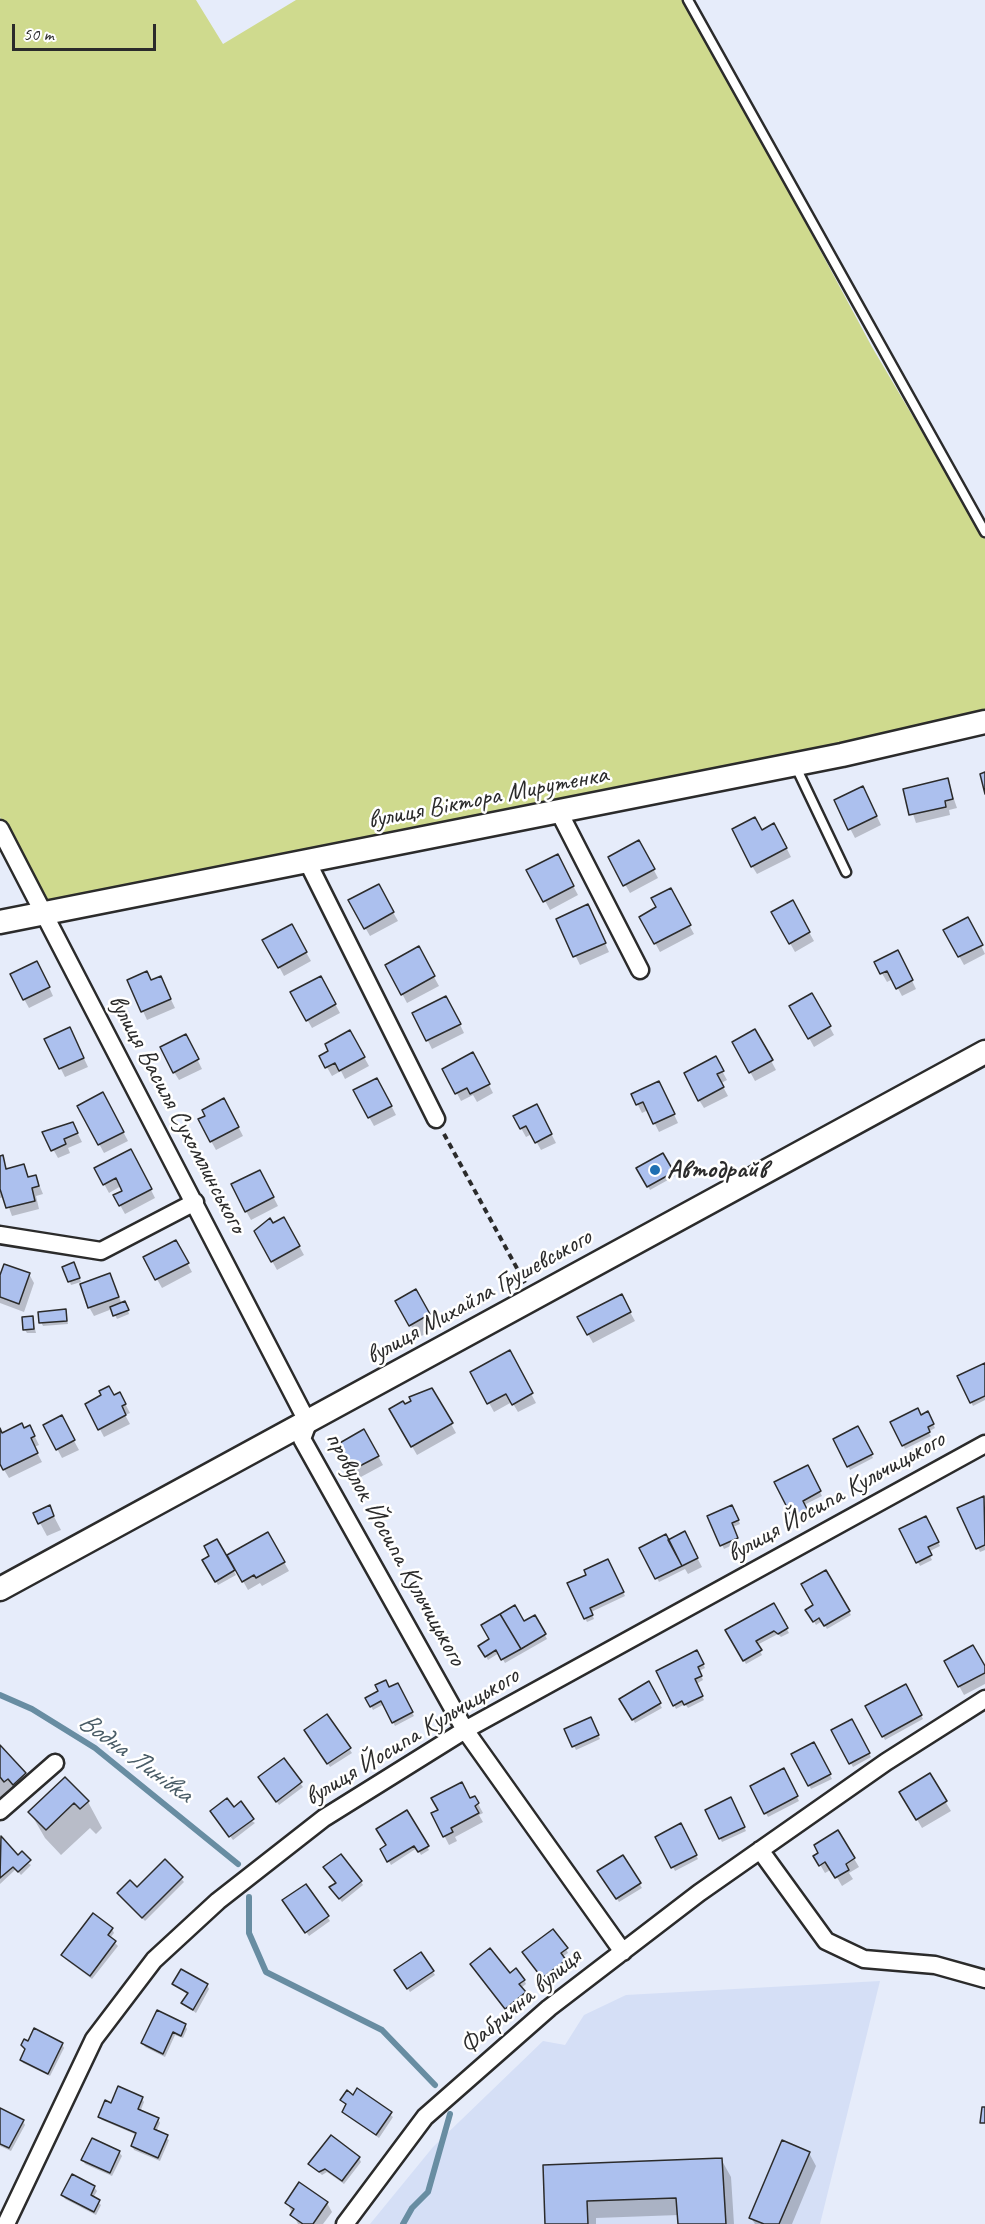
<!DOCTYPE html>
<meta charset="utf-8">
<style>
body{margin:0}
#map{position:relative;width:985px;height:2224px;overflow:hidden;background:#e6ecfa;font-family:Caveat,sans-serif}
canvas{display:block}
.scale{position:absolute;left:12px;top:24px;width:144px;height:27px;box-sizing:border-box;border:3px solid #2b2b2b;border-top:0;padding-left:8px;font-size:18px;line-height:21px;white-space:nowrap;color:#2b2b2b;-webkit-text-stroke:4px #fff;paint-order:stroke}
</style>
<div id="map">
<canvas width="985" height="2224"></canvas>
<div class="scale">50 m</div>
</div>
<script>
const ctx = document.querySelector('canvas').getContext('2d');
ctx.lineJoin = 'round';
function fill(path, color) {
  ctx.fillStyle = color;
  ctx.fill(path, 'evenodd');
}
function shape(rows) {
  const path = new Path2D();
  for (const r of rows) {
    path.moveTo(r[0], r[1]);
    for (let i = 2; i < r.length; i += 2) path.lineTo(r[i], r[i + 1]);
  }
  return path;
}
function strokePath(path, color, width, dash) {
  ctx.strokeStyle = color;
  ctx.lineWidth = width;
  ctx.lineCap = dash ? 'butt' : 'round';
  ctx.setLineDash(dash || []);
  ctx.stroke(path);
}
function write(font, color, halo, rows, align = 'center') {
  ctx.font = font + ' Caveat,sans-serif';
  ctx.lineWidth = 5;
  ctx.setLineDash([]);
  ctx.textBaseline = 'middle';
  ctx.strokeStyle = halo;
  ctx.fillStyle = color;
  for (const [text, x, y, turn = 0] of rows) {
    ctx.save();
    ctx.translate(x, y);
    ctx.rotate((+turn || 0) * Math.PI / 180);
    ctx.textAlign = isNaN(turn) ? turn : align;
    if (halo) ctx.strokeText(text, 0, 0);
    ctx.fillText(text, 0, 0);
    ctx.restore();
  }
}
const built = shape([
 [880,1981,820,2224,370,2224,433,2147,543,2041,565,2045,584,2015,626,1995]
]);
const green = shape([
 [0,0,196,0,223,44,296,0,686,0,872,347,985,539,985,717,49,915,0,817]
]);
const shadow = shape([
 [947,779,957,808,949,810,950,815,916,823,905,790],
 [867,796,881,825,855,838,836,801],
 [779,833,791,857,757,874,752,866],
 [639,842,658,878,630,893,610,858],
 [557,856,578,895,550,910,529,871],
 [378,886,398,921,370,936,350,901],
 [670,890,694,934,660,952,641,917,658,908],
 [792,902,814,941,795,952,773,913],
 [592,914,609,952,580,965,558,920],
 [968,919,985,954,964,965,945,931],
 [291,926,311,961,284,976,265,940],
 [418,948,439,986,407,1003,387,965],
 [902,960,916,989,902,996,893,979,887,982,876,963],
 [42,972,53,996,29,1008,24,999],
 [321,978,340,1013,312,1028,292,993],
 [129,980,152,982,165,987,175,1008,147,1020],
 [812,995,834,1035,814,1047,792,1007],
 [451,1006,464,1033,432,1049,414,1013],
 [70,1029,88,1067,65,1077,46,1039],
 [755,1031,776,1070,755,1081,734,1042],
 [350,1032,369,1066,345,1079,341,1071,332,1076,321,1057],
 [190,1045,202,1069,179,1080,174,1072],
 [715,1058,727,1080,721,1083,728,1096,704,1108,699,1100],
 [478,1063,493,1093,477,1102,473,1095,461,1101,444,1069],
 [382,1088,396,1115,374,1126,369,1117],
 [663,1091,678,1123,659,1132,648,1110,642,1113,633,1095],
 [108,1103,128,1141,104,1153,79,1107],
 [229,1109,243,1136,216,1150,211,1141],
 [541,1114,556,1143,541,1150,532,1134,526,1137,521,1128],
 [77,1132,82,1142,68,1148,70,1153,58,1158,44,1133],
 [663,1155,675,1176,650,1190,638,1169],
 [0,1157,8,1170,23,1166,29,1178,36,1177,43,1194,36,1196,39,1209,12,1216,5,1197,0,1198],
 [136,1160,155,1198,125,1214,115,1196,124,1192,121,1186,109,1193,96,1169],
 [265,1181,278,1206,251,1220,246,1211],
 [284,1219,304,1255,277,1270,256,1232],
 [176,1242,192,1272,162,1288,145,1258],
 [64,1268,76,1268,81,1282,71,1285],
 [29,1274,34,1283,24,1312,0,1303,0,1280],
 [110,1275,122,1304,127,1307,129,1314,117,1319,112,1309,94,1316,89,1307],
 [416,1291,436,1328,418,1338,397,1301],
 [621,1296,635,1321,593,1343,579,1318],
 [65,1311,68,1324,43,1326,41,1322],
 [32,1317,36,1333,27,1333,25,1330],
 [509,1352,536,1403,518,1412,512,1402,494,1412,472,1372],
 [985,1365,985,1400,973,1406,971,1402],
 [432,1389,456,1433,417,1455,391,1410,405,1406],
 [120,1394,130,1413,125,1415,130,1424,104,1437,87,1404,103,1396,114,1397],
 [927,1413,935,1428,928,1432,931,1436,905,1449,892,1423],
 [61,1417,79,1450,62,1458,45,1426],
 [858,1428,873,1458,850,1470,835,1439],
 [23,1429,34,1435,39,1445,34,1447,42,1462,9,1478,0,1463,0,1431,2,1434],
 [364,1431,383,1465,359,1478,340,1444],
 [807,1467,822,1496,804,1505,809,1516,797,1522,776,1483],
 [983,1497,985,1550,980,1552,959,1509],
 [49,1507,61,1530,47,1536,40,1523],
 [734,1510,740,1524,733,1527,739,1542,724,1549,709,1517],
 [926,1518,940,1546,928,1552,932,1560,920,1566,901,1530],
 [268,1534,289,1571,262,1586,260,1583,248,1590,229,1556],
 [217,1541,236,1575,218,1585,204,1560,211,1556],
 [668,1541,689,1542,702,1567,688,1574,685,1569,659,1582,641,1548],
 [608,1561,625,1596,591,1612,594,1619,587,1622,569,1584,588,1575],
 [825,1572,851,1615,827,1629,822,1621,816,1625,807,1610,815,1606],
 [773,1605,789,1633,781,1637,778,1634,757,1645,762,1655,746,1664,727,1631],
 [535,1617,547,1639,505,1663,499,1653,488,1660,480,1646],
 [697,1652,705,1668,699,1671,703,1680,696,1684,704,1700,688,1708,685,1704,676,1709,658,1672],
 [946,1662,985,1669,985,1684,964,1695],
 [648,1683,662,1708,635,1723,621,1699],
 [397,1685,414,1716,395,1726,384,1704,373,1710,367,1699],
 [905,1686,923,1719,885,1740,867,1706],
 [327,1716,352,1753,330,1767,306,1730],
 [851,1721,871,1757,853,1767,833,1731],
 [592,1722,600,1739,576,1750,574,1746],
 [814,1744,832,1779,811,1789,793,1754],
 [0,1747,30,1783,19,1792,14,1786,0,1799],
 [283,1760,303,1787,279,1805,262,1781],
 [783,1770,799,1801,768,1817,752,1787],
 [929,1775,951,1811,922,1828,901,1792],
 [65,1779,88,1802,102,1828,96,1834,90,1828,61,1855,45,1838,30,1812],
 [475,1798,483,1813,479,1815,483,1822,455,1837,457,1841,449,1845,433,1814],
 [730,1799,746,1831,722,1842,707,1811],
 [233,1809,255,1823,233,1840,214,1815],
 [407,1813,429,1850,421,1855,417,1848,391,1865,382,1849,388,1846],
 [680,1825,698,1859,675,1871,657,1837],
 [838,1832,859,1867,849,1873,853,1879,842,1886,832,1869,825,1873,815,1856],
 [1,1838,18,1857,31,1865,21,1875,16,1869,0,1884],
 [622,1857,642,1888,619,1902,599,1871],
 [165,1861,184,1882,145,1921,119,1894,137,1889],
 [361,1882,363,1885,342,1902,334,1892],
 [306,1886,330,1921,309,1936,286,1904],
 [112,1929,114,1933,110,1938,118,1946,92,1979,65,1959,63,1955],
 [566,1949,568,1953,562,1957,567,1965,545,1981,526,1956],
 [421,1954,435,1975,410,1992,396,1971],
 [474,1968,524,1980,526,1984,521,1988,527,1997,508,2011],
 [174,1984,207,1985,209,1989,196,2013,183,2003,188,1995],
 [185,2025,187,2029,183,2038,175,2035,165,2057,145,2047,143,2043],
 [62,2044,64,2048,50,2076,23,2063,21,2060,26,2050],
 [358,2090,393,2117,379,2138,343,2112,347,2106,342,2100,353,2097],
 [142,2099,144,2102,140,2112,158,2119,160,2123,156,2132,169,2140,160,2161,134,2150,132,2146,137,2135,102,2120,99,2117,112,2105],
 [0,2109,23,2121,25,2125,11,2151,0,2146],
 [119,2152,122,2156,112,2176,85,2164,83,2160],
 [809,2153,816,2166,792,2224,755,2224,751,2218],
 [359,2158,361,2162,344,2184,327,2172,322,2175,310,2164],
 [721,2159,731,2177,734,2224,679,2224,679,2215,596,2218,596,2224,548,2224,545,2166],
 [73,2176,94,2187,97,2191,93,2198,101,2205,96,2215,65,2199,63,2195],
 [287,2203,327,2203,332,2212,323,2224,298,2224]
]);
const stream = shape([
 [0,1695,32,1709,95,1748,238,1864],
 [249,1897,249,1933,266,1972,382,2030,435,2085],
 [403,2224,412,2208,428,2192,450,2114]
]);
const building = shape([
 [985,772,985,794,980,774,985,772],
 [948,778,953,799,945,801,946,807,909,815,903,789,948,778],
 [863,786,877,816,848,830,834,800,863,786],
 [755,817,762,830,774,823,787,848,751,867,732,829,755,817],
 [639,840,655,869,623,886,608,857,639,840],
 [558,854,574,886,543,902,526,870,558,854],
 [379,884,394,912,364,929,348,900,379,884],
 [671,888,691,925,654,944,639,917,656,907,651,898,671,888],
 [793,900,810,932,789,944,771,912,793,900],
 [588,904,606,943,573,957,556,919,588,904],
 [968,917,983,945,958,957,943,930,968,917],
 [292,924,307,952,278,968,262,940,292,924],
 [419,946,435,976,401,995,385,965,419,946],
 [898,950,913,980,896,989,887,971,880,974,874,962,898,950],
 [37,961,50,987,23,1000,10,974,37,961],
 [147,971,151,980,161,976,171,999,141,1012,127,980,147,971],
 [321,976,336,1004,306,1021,290,992,321,976],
 [812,993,831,1026,808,1039,789,1006,812,993],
 [446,996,461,1024,426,1041,412,1013,446,996],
 [70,1027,84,1058,59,1069,44,1039,70,1027],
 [755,1029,773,1060,749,1073,732,1042,755,1029],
 [350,1030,365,1057,339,1071,335,1063,325,1068,319,1056,328,1051,325,1044,350,1030],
 [186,1034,199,1059,173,1073,160,1047,186,1034],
 [473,1052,490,1084,470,1094,467,1088,455,1094,442,1069,473,1052],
 [716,1056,724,1071,717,1074,724,1087,698,1101,684,1073,716,1056],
 [377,1078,392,1106,368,1118,353,1090,377,1078],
 [659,1081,675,1114,653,1124,643,1102,636,1105,631,1094,659,1081],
 [103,1092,124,1132,98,1145,77,1106,103,1092],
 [224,1098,239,1127,210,1142,198,1119,205,1116,202,1110,224,1098],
 [537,1104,552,1134,535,1143,526,1126,520,1129,513,1116,537,1104],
 [73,1122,78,1133,64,1139,66,1144,51,1151,42,1132,73,1122],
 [131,1149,152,1189,119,1206,113,1195,122,1191,116,1178,103,1185,94,1168,131,1149],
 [663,1153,674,1172,647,1187,636,1168,663,1153],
 [3,1155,6,1169,24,1164,28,1177,36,1175,39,1186,32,1188,35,1201,6,1208,0,1189,0,1156,3,1155],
 [260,1170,274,1197,245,1212,231,1184,260,1170],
 [284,1217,300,1246,271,1262,254,1231,270,1218,273,1223,284,1217],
 [176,1240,189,1263,155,1280,143,1257,176,1240],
 [74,1262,80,1278,68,1282,62,1267,74,1262],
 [4,1264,30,1273,19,1304,0,1297,0,1275,4,1264],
 [110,1273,119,1297,88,1308,80,1284,110,1273],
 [416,1289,430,1314,409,1326,395,1301,416,1289],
 [622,1294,631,1312,587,1335,577,1317,622,1294],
 [125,1301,129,1310,113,1316,110,1307,125,1301],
 [66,1309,67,1321,39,1323,38,1312,66,1309],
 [33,1316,34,1329,23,1330,22,1317,33,1316],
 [510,1350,533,1393,512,1405,506,1394,487,1404,470,1372,510,1350],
 [985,1363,985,1396,970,1403,957,1376,985,1363],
 [109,1386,114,1395,120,1392,126,1404,122,1406,126,1415,98,1430,85,1404,101,1395,99,1391,109,1386],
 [432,1388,453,1423,411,1447,389,1409,403,1401,405,1404,411,1401,409,1397,432,1388],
 [918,1408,921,1415,928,1411,934,1424,928,1427,930,1432,902,1446,890,1422,918,1408],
 [62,1415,75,1440,56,1450,43,1425,62,1415],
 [22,1423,24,1428,30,1425,35,1436,31,1438,38,1453,3,1470,0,1464,0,1428,2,1433,22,1423],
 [858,1426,873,1454,847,1467,833,1439,858,1426],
 [364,1429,379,1456,352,1470,338,1444,364,1429],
 [808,1465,821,1491,803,1501,808,1511,793,1519,774,1482,808,1465],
 [984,1496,985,1545,976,1549,957,1508,984,1496],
 [50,1505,54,1516,38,1524,33,1513,50,1505],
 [732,1505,739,1520,732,1523,738,1538,720,1546,707,1516,732,1505],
 [926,1516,939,1542,928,1547,932,1555,916,1563,899,1529,926,1516],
 [685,1531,698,1558,682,1566,668,1540,685,1531],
 [268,1532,285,1562,256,1578,254,1575,242,1582,227,1555,268,1532],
 [666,1534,682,1566,655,1579,639,1548,666,1534],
 [217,1539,235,1570,215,1582,202,1560,209,1556,204,1546,217,1539],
 [608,1559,624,1592,590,1608,593,1615,584,1619,567,1583,586,1575,584,1570,608,1559],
 [826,1570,850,1611,824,1626,819,1618,813,1622,805,1610,813,1605,801,1584,826,1570],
 [774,1603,788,1628,778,1634,774,1631,756,1641,762,1650,743,1661,725,1630,774,1603],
 [515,1605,524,1621,535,1615,546,1634,521,1649,500,1614,515,1605],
 [500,1614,521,1649,501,1660,496,1650,485,1657,478,1646,489,1639,481,1625,500,1614],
 [973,1645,985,1666,985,1673,958,1687,944,1661,973,1645],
 [697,1650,704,1664,698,1667,702,1676,695,1679,703,1696,684,1705,682,1701,673,1706,656,1671,697,1650],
 [386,1680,389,1687,398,1683,413,1712,392,1723,381,1701,370,1707,365,1698,378,1691,375,1685,386,1680],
 [649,1681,661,1703,632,1720,619,1699,649,1681],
 [906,1684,922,1715,882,1737,865,1706,906,1684],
 [327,1714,351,1748,327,1764,304,1730,327,1714],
 [591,1717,599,1735,572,1747,564,1729,591,1717],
 [852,1719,870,1753,849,1764,831,1730,852,1719],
 [814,1742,831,1774,808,1786,791,1754,814,1742],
 [0,1745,26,1773,13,1785,8,1779,4,1782,0,1777,0,1745],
 [284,1758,302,1782,276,1802,258,1777,284,1758],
 [784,1768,798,1796,764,1814,750,1786,784,1768],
 [930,1773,947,1801,916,1820,899,1792,930,1773],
 [65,1777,89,1801,80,1809,74,1803,46,1830,28,1812,65,1777],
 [462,1782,470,1798,475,1796,479,1803,475,1806,479,1813,451,1828,453,1832,443,1837,431,1813,438,1810,431,1798,462,1782],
 [731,1797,745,1827,719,1839,705,1810,731,1797],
 [227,1798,234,1807,241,1801,254,1819,229,1837,210,1811,227,1798],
 [407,1810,429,1846,418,1852,414,1846,387,1862,380,1849,386,1845,376,1829,407,1810],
 [681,1823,697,1855,671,1868,655,1837,681,1823],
 [838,1830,855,1858,846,1864,849,1870,835,1878,825,1862,819,1866,813,1856,818,1853,814,1845,838,1830],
 [1,1836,18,1855,22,1851,31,1860,18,1872,13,1867,0,1878,1,1836],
 [341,1854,362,1881,339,1899,329,1887,336,1883,323,1867,341,1854],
 [623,1855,641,1883,616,1899,597,1871,623,1855],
 [165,1859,183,1877,142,1918,117,1893,130,1880,137,1887,165,1859],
 [306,1884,329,1916,305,1933,282,1900,306,1884],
 [93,1913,113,1928,108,1935,116,1941,90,1976,61,1955,93,1913],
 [553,1929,568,1948,561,1953,566,1960,542,1978,522,1952,553,1929],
 [490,1948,510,1973,516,1968,525,1980,519,1984,526,1992,505,2009,470,1964,490,1948],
 [421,1952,434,1971,407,1989,394,1970,421,1952],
 [181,1969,208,1984,193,2010,181,2003,188,1993,172,1984,181,1969],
 [157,2010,186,2024,181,2036,173,2032,163,2054,141,2043,157,2010],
 [34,2028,63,2043,48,2074,20,2060,25,2049,21,2045,24,2039,28,2041,34,2028],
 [118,2086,143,2097,138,2109,159,2118,154,2129,168,2135,158,2158,131,2146,136,2133,98,2117,105,2100,111,2103,118,2086],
 [357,2088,392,2112,376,2135,342,2112,346,2104,340,2100,347,2090,353,2095,357,2088],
 [982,2107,985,2107,985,2123,980,2123,982,2107],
 [0,2108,24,2120,9,2148,0,2144,0,2108],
 [331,2135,360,2157,342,2181,325,2169,319,2172,308,2164,331,2135],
 [92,2138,120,2151,110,2173,81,2160,92,2138],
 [782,2140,810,2152,779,2224,764,2224,749,2218,782,2140],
 [722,2158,726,2224,678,2224,676,2198,587,2201,588,2224,545,2224,543,2165,722,2158],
 [72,2174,95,2186,91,2195,100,2200,94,2212,61,2195,72,2174],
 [299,2182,328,2202,313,2224,303,2224,290,2215,294,2209,285,2203,299,2182]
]);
const path = shape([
 [444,1134,525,1283]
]);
const lane = shape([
 [688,0,985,532],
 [795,765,846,872]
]);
const street = shape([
 [559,812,640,970],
 [0,829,308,1423,302,1439,465,1730,623,1952],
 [308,863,436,1119],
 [0,1235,101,1251,195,1202],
 [0,1811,55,1763],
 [760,1850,826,1941,864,1959,935,1965,985,1979],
 [6,2224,94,2039,154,1960,218,1901,324,1818,465,1730,985,1444],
 [345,2224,425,2117,549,2008,699,1893,886,1762,985,1699]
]);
const secondary = shape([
 [0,922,842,755,985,722],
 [0,1589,985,1052]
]);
const markers = [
 [655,1170,6,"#1f6fb2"]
];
const streetNames = [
 ["вулиця Віктора Мирутенка",488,798,-11],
 ["вулиця Василя Сухомлинського",177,1114,62],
 ["вулиця Михайла Грушевського",479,1297,-29],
 ["вулиця Йосипа Кульчицького",836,1497,-29],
 ["провулок Йосипа Кульчицького",395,1549,61],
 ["вулиця Йосипа Кульчицького",412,1737,-31],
 ["Фабрична вулиця",521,2002,-40]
];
const poiNames = [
 ["Автодрайв",667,1170]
];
const waterNames = [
 ["Водна Линівка",135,1758,36]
];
fill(built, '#d5dff6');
fill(green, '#cfda8e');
fill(shadow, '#0003');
strokePath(stream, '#688da2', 6);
fill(building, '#acc0ee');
strokePath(building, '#2b2b2b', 1.5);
strokePath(lane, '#2b2b2b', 13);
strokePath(street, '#2b2b2b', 21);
strokePath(secondary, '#2b2b2b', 27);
strokePath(path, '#2b2b2b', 4, [6, 4.5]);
strokePath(lane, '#fff', 8);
strokePath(street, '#fff', 16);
strokePath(secondary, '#fff', 22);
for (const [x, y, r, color] of markers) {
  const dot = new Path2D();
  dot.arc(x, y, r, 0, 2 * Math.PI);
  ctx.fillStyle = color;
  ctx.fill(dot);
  strokePath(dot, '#fff', 2);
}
write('26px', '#2b2b2b', '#fff', streetNames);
write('bold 26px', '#2b2b2b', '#fff', poiNames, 'left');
write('italic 27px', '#495c66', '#fff', waterNames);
</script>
